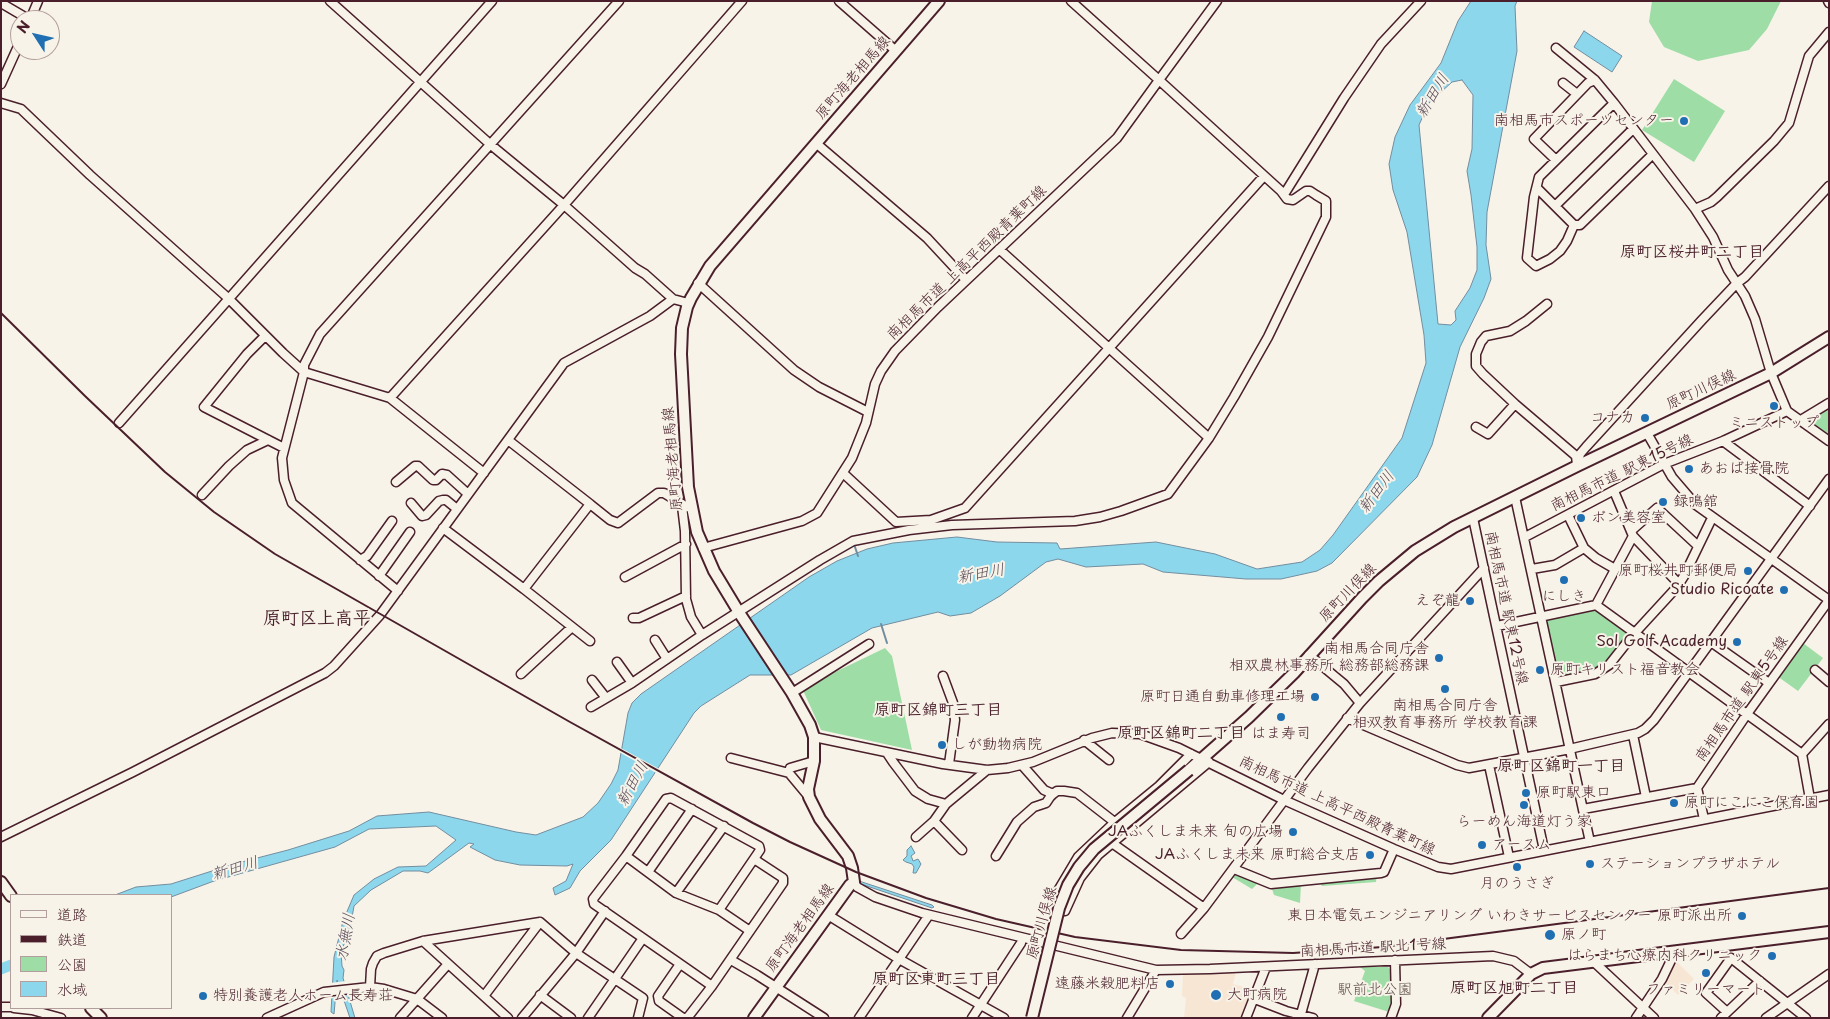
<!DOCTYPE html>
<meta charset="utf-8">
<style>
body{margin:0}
#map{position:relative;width:1830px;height:1019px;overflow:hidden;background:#f7f3e8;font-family:"Playpen Sans","Klee One",sans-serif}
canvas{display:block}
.frame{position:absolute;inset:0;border:2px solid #4a1f2b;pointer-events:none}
.legend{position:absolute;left:10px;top:894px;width:162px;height:115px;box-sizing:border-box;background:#f7f3e8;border:1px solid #b29e9c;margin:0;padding:6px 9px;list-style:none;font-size:15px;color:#4a1f2b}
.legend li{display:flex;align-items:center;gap:10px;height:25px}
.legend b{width:25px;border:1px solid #b29e9c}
.north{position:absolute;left:10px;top:10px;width:50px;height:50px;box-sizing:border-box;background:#f7f3e8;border:1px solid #b29e9c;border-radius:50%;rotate:305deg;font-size:14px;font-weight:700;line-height:20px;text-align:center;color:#4a1f2b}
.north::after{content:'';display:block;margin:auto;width:18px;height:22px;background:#1f6fb2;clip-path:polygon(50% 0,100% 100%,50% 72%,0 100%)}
</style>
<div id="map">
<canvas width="1830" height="1019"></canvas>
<div class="frame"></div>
<ul class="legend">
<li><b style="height:6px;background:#f7f3e8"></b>道路</li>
<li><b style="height:6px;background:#4a1f2b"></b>鉄道</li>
<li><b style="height:14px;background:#9edda6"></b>公園</li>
<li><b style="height:14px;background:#8dd7ed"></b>水域</li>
</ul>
<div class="north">N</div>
</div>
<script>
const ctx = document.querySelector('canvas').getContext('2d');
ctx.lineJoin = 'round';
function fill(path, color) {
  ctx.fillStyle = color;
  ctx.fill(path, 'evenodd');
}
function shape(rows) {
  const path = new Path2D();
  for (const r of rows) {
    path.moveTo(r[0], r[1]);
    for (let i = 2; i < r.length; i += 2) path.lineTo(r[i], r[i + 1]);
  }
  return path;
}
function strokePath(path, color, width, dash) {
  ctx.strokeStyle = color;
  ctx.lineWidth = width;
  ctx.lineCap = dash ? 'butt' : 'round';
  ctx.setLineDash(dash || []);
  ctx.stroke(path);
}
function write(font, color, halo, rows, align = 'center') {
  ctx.font = font + ' "Playpen Sans","Klee One",sans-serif';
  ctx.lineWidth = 4;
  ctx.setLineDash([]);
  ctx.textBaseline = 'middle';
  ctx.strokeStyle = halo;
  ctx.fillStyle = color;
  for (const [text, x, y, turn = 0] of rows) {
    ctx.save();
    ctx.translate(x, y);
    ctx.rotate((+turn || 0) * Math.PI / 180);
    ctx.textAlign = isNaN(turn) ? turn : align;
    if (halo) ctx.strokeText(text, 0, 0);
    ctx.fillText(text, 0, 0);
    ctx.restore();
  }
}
const built = shape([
 [1675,960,1694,979,1678,995,1664,982],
 [1236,972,1233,984,1252,989,1240,1018,1184,1018,1186,998,1182,996,1183,974]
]);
const green = shape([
 [1652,1,1781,1,1767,29,1749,50,1698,61,1664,47,1649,22],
 [1674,79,1725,111,1694,162,1642,130],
 [1829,407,1829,438,1807,421,1807,419],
 [1594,608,1630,632,1606,664,1588,672,1560,678,1557,677,1545,619],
 [1800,643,1803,643,1823,658,1798,691,1777,676],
 [885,648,892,656,912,750,821,730,802,688],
 [1236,872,1259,882,1252,889,1232,877],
 [1377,874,1376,882,1322,886,1318,880],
 [1301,883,1300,903,1274,895,1271,886],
 [1360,967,1388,967,1391,970,1392,1004,1389,1012,1354,1001,1365,971]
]);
const water = shape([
 [1471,1,1517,1,1515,6,1517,51,1487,212,1486,245,1491,279,1484,298,1460,347,1432,445,1417,477,1332,563,1317,571,1281,579,1246,579,1163,572,1143,564,1086,567,1058,559,1046,562,1000,596,971,613,950,616,938,612,872,628,791,675,750,675,701,706,694,713,611,840,580,871,570,888,555,895,553,888,566,881,573,864,567,866,520,865,495,860,470,847,474,844,469,843,428,873,420,871,403,871,371,890,354,906,350,929,341,952,342,966,344,970,343,978,355,1018,350,1018,337,980,334,1014,331,1012,334,957,343,921,354,895,374,879,398,867,426,866,456,840,436,826,369,829,335,847,214,881,171,897,171,895,115,895,136,887,171,884,234,864,288,850,349,831,377,816,429,812,516,832,536,835,583,817,598,803,611,784,618,770,628,713,632,703,641,694,809,577,837,561,867,549,893,543,957,537,997,542,1057,543,1060,549,1156,542,1215,554,1257,569,1302,562,1320,550,1333,535,1402,438,1426,363,1424,335,1407,232,1393,190,1389,164,1395,137,1410,105,1441,63,1458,21,1471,1],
 [1462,80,1473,95,1472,149,1467,171,1471,195,1477,247,1477,270,1470,288,1455,311,1456,320,1451,325,1438,324,1419,125,1429,103,1452,82,1462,80],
 [1584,31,1622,56,1612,72,1574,47,1584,31],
 [911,846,915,853,911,856,912,858,913,861,918,859,921,864,916,873,913,873,914,867,912,864,906,862,903,860,907,856,907,850,911,846],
 [859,881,932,905,934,907,932,908,858,883,859,881]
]);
const pier = shape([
 [619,747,661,770,658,774,619,752],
 [346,981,351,995,340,996,338,991,338,997,329,999,330,983]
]);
const stream = shape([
 [854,544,858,556],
 [881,624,887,643]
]);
const river = shape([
 [1,969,11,965]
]);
const minor = shape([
 [330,1,491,145,564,205,635,268,645,274,673,299],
 [839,1,896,51],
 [1217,1,1159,80,1281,191,1285,193,1344,98,1381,44,1421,1],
 [1828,1,1829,3],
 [1,3,30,20],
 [30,20,38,1],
 [1556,48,1595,80,1614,103,1695,209,1713,237,1728,270,1745,296,1755,319,1771,373,1787,411,1829,441],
 [1563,83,1577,94],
 [1,84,20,42],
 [1,103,21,109,90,175,228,298,283,353,304,372,390,398,484,473],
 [817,144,927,238,966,280],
 [1556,160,1534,139,1588,83,1595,80],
 [1537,188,1574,225,1580,225,1653,154],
 [1556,205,1633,129],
 [1695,209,1711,202,1717,197,1774,141,1789,123,1809,56,1829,32],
 [1574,225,1567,241,1560,251,1550,259,1536,266,1527,258,1534,197,1539,177,1614,103],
 [999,249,1209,438],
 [698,283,794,370,819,387,868,412],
 [1547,304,1526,321,1510,331,1486,336,1481,342,1476,354,1476,366,1483,374,1515,404,1576,456,1577,464],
 [265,336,247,354,204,407,284,448],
 [390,398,564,205,742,1],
 [1801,420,1829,403],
 [119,423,492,1],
 [1476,427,1488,434,1515,404],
 [1647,433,1672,477,1696,505,1829,600],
 [1723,441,1810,506],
 [1577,466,1580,454,1586,447,1702,320,1737,283,1745,277,1829,186],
 [843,473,896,522,931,520,965,508,1264,176],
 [396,482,415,466,418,466,433,480,436,480,442,474,447,475,468,494],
 [1614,491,1633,536,1679,584],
 [202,495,229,466,247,450,268,440],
 [1515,497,1590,842],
 [411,503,422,516,426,515,439,501,443,500,446,500,457,509],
 [590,504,610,520,618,523,658,493,664,493,687,507],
 [682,506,685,531,686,599,691,617,702,635,820,560,853,541,909,530,952,525,1075,521,1100,517,1121,511,1168,494,1209,438,1234,397,1268,337,1326,217,1326,201,1316,195,1310,191,1306,191,1293,200,1287,199,1281,191],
 [1568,515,1584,548,1596,558,1615,569],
 [1473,518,1544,850],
 [443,528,524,589,590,504,508,440],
 [1631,531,1657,508,1698,546],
 [1525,537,1664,464,1723,441,1787,411],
 [703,548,802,521,817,513,852,458,866,423,875,384,881,371,895,351,938,307,1117,138,1159,80,1071,1],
 [360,560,367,556,392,521],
 [1532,569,1555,565,1584,548],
 [379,576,410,532],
 [625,577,686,544],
 [524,589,590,641],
 [398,591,292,503,284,480,282,458,304,372,304,365,320,334,619,1],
 [1596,605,1802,754],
 [633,618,639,618,686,596],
 [1497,626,1596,605,1633,536],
 [655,640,667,659],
 [1711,642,1769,683],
 [1309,655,1344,684,1360,703],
 [617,662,632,683],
 [1815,670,1829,682],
 [521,674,572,627],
 [943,676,953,703,955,720,949,764],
 [592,680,606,698],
 [1556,682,1595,674,1609,665,1632,636,1677,587,1684,576,1712,518],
 [792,693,869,644],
 [591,707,632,683,702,635],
 [1347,718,1457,765,1469,768,1565,750,1638,733,1645,729,1654,720,1829,479],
 [1633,735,1646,797],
 [814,737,943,764,987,770,1008,768,1033,762,1092,738,1112,733,1140,734,1179,748,1284,800,1394,849,1438,867,1451,869,1829,795],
 [1084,740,1109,760],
 [887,753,893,762,915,791,928,799,946,804],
 [1191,754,1159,786,1115,822,1078,857,1056,894,1054,907,1065,911,1080,878,1098,855,1209,762],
 [731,758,789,773,790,768,814,761],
 [1022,765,1044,790,1053,794,1057,791,1064,791,1077,793,1117,824],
 [1489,765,1509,857],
 [789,773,809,797],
 [1810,799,1802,754,1829,724],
 [1583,809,1697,788],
 [1704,819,1697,788,1747,714,1829,600],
 [934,821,962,850],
 [1,837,133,772,325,673,334,666,380,615,564,363,650,316,673,299,688,303],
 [916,837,934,821,946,804,987,770],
 [1112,843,1204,908],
 [626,856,676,893,719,910,750,931],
 [996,856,1017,822,1034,807,1046,803,1050,797,1053,794],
 [1234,869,1271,884,1381,873,1384,872,1394,849],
 [648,872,692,809],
 [854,882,857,887,875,897,922,913,1156,970,1210,969,1493,956,1514,961,1531,974],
 [676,893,724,826],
 [828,915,899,959,1004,1018],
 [1181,934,1204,908,1308,768,1360,703,1484,568],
 [423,941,508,1018],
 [1731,958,1806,1018],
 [731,960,757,975,824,1018],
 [1594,962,1654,1018],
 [680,964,658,996,659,1001,683,1018],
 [712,986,594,904,593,899,626,856,666,799,671,798,759,846,760,850,719,910],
 [370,987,371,969,373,963,377,956,384,953,423,941,540,922,576,953,643,998,638,1018],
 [540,995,571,1018],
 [484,996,540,922],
 [1255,999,1286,1011,1313,1018],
 [1,1007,11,1007],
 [14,1008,32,1010,61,1018],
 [1727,1012,1706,993,1731,958],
 [1301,1014,1315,964],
 [267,1018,324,992,370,987,384,989,417,999,442,1018],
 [400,1018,448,964],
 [522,1018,576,953,605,911],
 [588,1018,643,938],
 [685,1018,688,1017,712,986,783,883,783,878,754,859],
 [859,1018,929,915],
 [972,1018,1021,943,1022,938],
 [1127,1018,1156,970],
 [1246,1018,1266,967],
 [1391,1018,1396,1004,1395,960],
 [1636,1018,1662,979,1675,952],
 [1721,1018,1760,981],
 [1766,1018,1829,974]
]);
const major = shape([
 [1189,770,1249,717,1294,673,1362,598,1379,581,1415,551,1454,527,1577,466,1771,373,1829,337],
 [1,882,11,896],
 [91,1008,101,1018],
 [754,1018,850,885,854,882,852,868,848,856,820,819,809,797,808,789,814,761,814,737,810,725,792,693,740,614,714,571,697,532,688,487,681,354,682,328,687,307,691,298,710,266,939,1],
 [1488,1018,1531,974,1543,968,1829,932]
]);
const rail = shape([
 [1,313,85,396,165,472,214,512,275,554,570,722,753,823,790,842,856,872,926,898,996,919,1075,937,1181,950,1293,953,1383,947,1829,888]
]);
const majorBridge = shape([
 [1032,1018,1059,908,1068,885,1079,867,1094,849,1189,770]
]);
const markers = [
 [1684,121,5,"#1f6fb2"],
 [1774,406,5,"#1f6fb2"],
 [1645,418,5,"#1f6fb2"],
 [1689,469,5,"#1f6fb2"],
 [1663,502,5,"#1f6fb2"],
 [1581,518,5,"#1f6fb2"],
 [1748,571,5,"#1f6fb2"],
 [1564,580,5,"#1f6fb2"],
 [1784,590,5,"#1f6fb2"],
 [1470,601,5,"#1f6fb2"],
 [1737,642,5,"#1f6fb2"],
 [1439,658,5,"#1f6fb2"],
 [1540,670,5,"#1f6fb2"],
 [1445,689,5,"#1f6fb2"],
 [1315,697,5,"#1f6fb2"],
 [1281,717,5,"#1f6fb2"],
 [942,745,5,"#1f6fb2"],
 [1526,793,5,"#1f6fb2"],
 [1674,803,5,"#1f6fb2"],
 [1524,805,5,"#1f6fb2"],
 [1293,832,5,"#1f6fb2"],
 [1482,845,5,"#1f6fb2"],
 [1370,855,5,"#1f6fb2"],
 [1590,864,5,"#1f6fb2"],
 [1517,867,5,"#1f6fb2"],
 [1742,916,5,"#1f6fb2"],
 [1550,935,6,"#1f6fb2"],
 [1772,956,5,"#1f6fb2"],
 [1706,973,5,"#1f6fb2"],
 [1170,984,5,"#1f6fb2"],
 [1216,995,6,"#1f6fb2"],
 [203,996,5,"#1f6fb2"]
];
const streetNames = [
 ["原町海老相馬線",853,78,-49],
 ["南相馬市道 上高平西殿青葉町線",967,263,-44],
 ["原町川俣線",1701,390,-25],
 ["原町海老相馬線",673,459,-95],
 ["南相馬市道 駅東15号線",1622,473,-26],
 ["原町川俣線",1348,593,-46],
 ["南相馬市道 駅東12号線",1506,608,78],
 ["南相馬市道 駅東5号線",1742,699,-55],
 ["南相馬市道 上高平西殿青葉町線",1337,806,25],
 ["原町川俣線",1042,923,-74],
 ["原町海老相馬線",800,928,-54],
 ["南相馬市道 駅北1号線",1373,948,-3]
];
const poiNames = [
 ["南相馬市スポーツセンター",1674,121],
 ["コナカ",1635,418],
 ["ミニストップ",1774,423,"center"],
 ["あおば接骨院",1699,469,"left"],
 ["録鳴舘",1673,502,"left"],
 ["ボン美容室",1591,518,"left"],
 ["原町桜井町郵便局",1738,571],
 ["Studio Ricoate",1774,590],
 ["にしき",1564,597,"center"],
 ["えぞ龍",1460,601],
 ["Sol Golf Academy",1727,642],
 ["南相馬合同庁舎",1429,649],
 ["相双農林事務所 総務部総務課",1429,666],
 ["原町キリスト福音教会",1550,670,"left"],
 ["原町日通自動車修理工場",1305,697],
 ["南相馬合同庁舎",1445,706,"center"],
 ["相双教育事務所 学校教育課",1445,723,"center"],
 ["はま寿司",1281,734,"center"],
 ["しが動物病院",952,745,"left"],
 ["原町駅東口",1536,793,"left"],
 ["原町にこにこ保育園",1684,803,"left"],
 ["らーめん海道灯う家",1524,822,"center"],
 ["JAふくしま未来 旬の広場",1283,832],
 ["アースム",1492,845,"left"],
 ["JAふくしま未来 原町総合支店",1360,855],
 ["ステーションプラザホテル",1600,864,"left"],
 ["月のうさぎ",1517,884,"center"],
 ["東日本電気エンジニアリング いわきサービスセンター 原町派出所",1732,916],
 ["原ノ町",1561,935,"left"],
 ["はらまち心療内科クリニック",1762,956],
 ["遠藤米穀肥料店",1160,984],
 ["ファミリーマート",1706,990,"center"],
 ["大町病院",1227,995,"left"],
 ["特別養護老人ホーム長寿荘",213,996,"left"]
];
const parkNames = [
 ["駅前北公園",1375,990]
];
const waterNames = [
 ["新田川",1433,96,-58],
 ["新田川",1377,492,-53],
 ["新田川",981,574,-10],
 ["新田川",633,784,-62],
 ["新田川",235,869,-16],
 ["水無川",346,937,-80]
];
const neighbourhoodNames = [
 ["原町区桜井町二丁目",1692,253],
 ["原町区錦町三丁目",938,711],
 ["原町区錦町二丁目",1181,734],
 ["原町区錦町一丁目",1561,767],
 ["原町区東町三丁目",936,980],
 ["原町区旭町二丁目",1514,989]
];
const quarterNames = [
 ["原町区上高平",317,619]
];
fill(built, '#f7e6d4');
fill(green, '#9edda6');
fill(water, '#8dd7ed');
strokePath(water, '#728d9f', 1);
fill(pier, '#f7f3e8');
strokePath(stream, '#728d9f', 2);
strokePath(river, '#8dd7ed', 11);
strokePath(minor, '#4a1f2b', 11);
strokePath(major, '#4a1f2b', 14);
strokePath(minor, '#f7f3e8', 8);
strokePath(major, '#f7f3e8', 10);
strokePath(rail, '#4a1f2b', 2);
strokePath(majorBridge, '#4a1f2b', 14, []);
strokePath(majorBridge, '#f7f3e8', 10);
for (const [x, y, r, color] of markers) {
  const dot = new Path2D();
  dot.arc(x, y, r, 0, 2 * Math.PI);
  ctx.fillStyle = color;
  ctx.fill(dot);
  strokePath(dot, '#f7f3e8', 2);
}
write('15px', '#4a1f2b', '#f7f3e8', streetNames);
write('15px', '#4a1f2b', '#f7f3e8', poiNames, 'right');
write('15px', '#5f4e4a', '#f7f3e8', parkNames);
write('italic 16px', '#5b4d5c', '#f7f3e8', waterNames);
write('bold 16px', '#4a1f2b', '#f7f3e8', neighbourhoodNames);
write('bold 18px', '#4a1f2b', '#f7f3e8', quarterNames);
</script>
